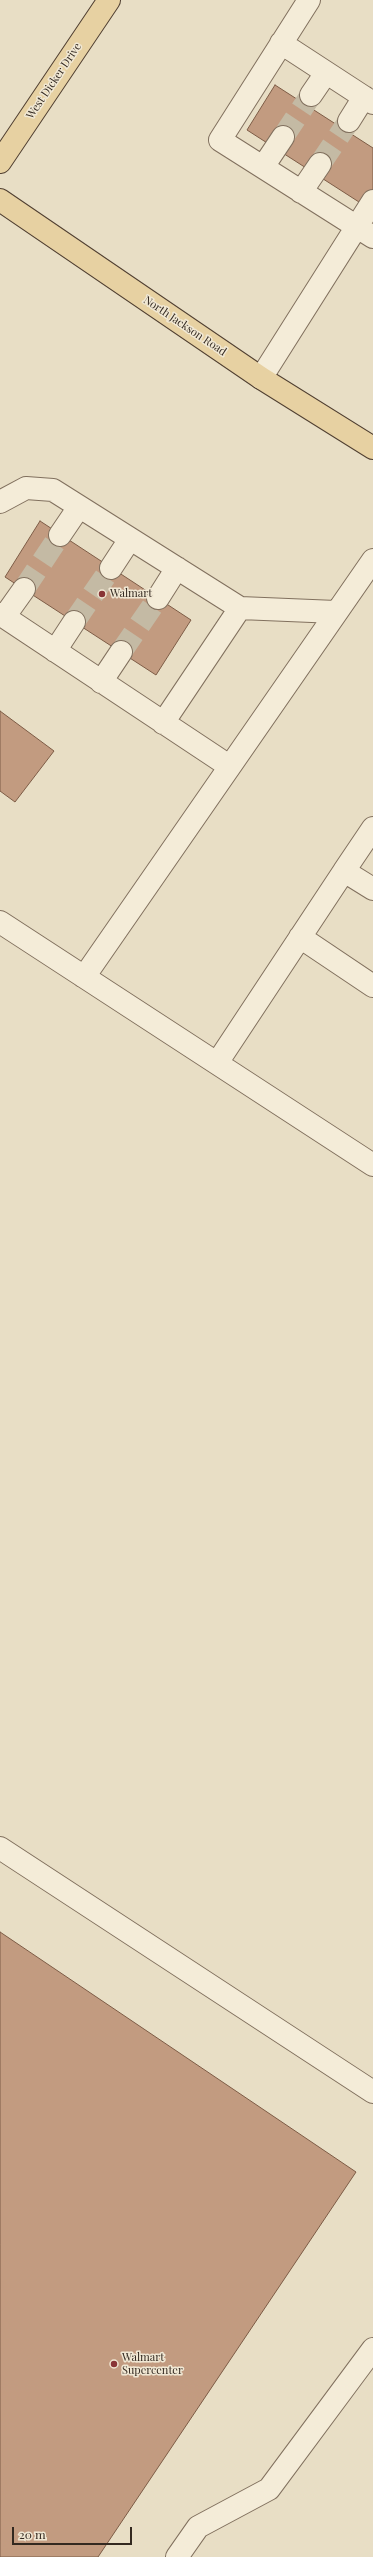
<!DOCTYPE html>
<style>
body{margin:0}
#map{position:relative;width:373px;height:2557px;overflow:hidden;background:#e8dec5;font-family:"Playfair Display",serif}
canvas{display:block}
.scale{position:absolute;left:12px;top:2527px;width:120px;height:18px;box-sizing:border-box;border:2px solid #332920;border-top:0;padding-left:5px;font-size:12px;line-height:14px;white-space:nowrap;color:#332920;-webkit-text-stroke:3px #f1e8d4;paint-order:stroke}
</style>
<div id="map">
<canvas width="373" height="2557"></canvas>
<div class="scale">20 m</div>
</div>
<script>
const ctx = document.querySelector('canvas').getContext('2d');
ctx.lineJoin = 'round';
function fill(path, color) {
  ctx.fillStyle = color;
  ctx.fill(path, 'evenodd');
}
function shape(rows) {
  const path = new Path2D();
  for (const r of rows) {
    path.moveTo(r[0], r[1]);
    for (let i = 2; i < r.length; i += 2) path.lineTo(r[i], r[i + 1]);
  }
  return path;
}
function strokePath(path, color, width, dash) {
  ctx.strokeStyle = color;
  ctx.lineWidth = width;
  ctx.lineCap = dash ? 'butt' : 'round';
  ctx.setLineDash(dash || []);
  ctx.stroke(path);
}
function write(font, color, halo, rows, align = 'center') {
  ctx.font = font + ' "Playfair Display",serif';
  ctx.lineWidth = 3;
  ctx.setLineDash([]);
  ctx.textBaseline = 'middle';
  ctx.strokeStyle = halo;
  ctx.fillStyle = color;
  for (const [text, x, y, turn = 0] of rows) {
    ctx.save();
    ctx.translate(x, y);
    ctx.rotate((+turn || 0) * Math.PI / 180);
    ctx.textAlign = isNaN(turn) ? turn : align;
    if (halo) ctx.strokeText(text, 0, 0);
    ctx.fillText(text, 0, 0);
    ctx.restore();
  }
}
const building = shape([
 [275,85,373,148,373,211,247,130,275,85],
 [40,521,191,620,156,675,5,577,40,521],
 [0,711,54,751,15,802,0,791,0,711],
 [0,1932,356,2172,98,2557,0,2557,0,1932]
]);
const minorTunnel = shape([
 [283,137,311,95],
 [320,164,349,121],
 [24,589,60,535],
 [74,622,111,568],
 [121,652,158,598]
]);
const minor = shape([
 [309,0,220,140,373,237],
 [281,43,373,103],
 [311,95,326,73],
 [349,121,364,97],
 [263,167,283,137],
 [301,192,320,164],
 [261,378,373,201],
 [0,502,26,488,53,490,240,608,336,612],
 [60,535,79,507],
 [111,568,130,539],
 [158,598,177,568],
 [0,614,229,766],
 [4,617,24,589],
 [55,651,74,622],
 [101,682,121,652],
 [163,723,240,608],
 [344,871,373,828],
 [0,922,373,1165],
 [300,937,373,986],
 [84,977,373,560],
 [217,1063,344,871,373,889],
 [0,1848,373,2092],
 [177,2557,198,2527,269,2489,373,2349]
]);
const major = shape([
 [0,162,109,0],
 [0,200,261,378,373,448]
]);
const markers = [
 [102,594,4,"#893536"],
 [114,2364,4,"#893536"]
];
const streetNames = [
 ["West Dicker Drive",54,81,-56],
 ["North Jackson Road",185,326,34]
];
const poiNames = [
 ["Walmart",110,594],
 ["Walmart",122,2358],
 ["Supercenter",122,2371]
];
fill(building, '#c29b80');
strokePath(building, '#7d5c46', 1);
strokePath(minorTunnel, '#c4baa4', 22, [22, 11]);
strokePath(minor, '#81705e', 24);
strokePath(major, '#503f31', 24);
strokePath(minor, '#f4ecd8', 22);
strokePath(major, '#e7d1a2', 22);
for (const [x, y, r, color] of markers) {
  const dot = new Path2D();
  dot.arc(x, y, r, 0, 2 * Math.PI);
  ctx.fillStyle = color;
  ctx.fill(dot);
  strokePath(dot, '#f1e8d4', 1.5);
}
write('11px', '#332920', '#f1e8d4', streetNames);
write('11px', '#332920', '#f1e8d4', poiNames, 'left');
</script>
